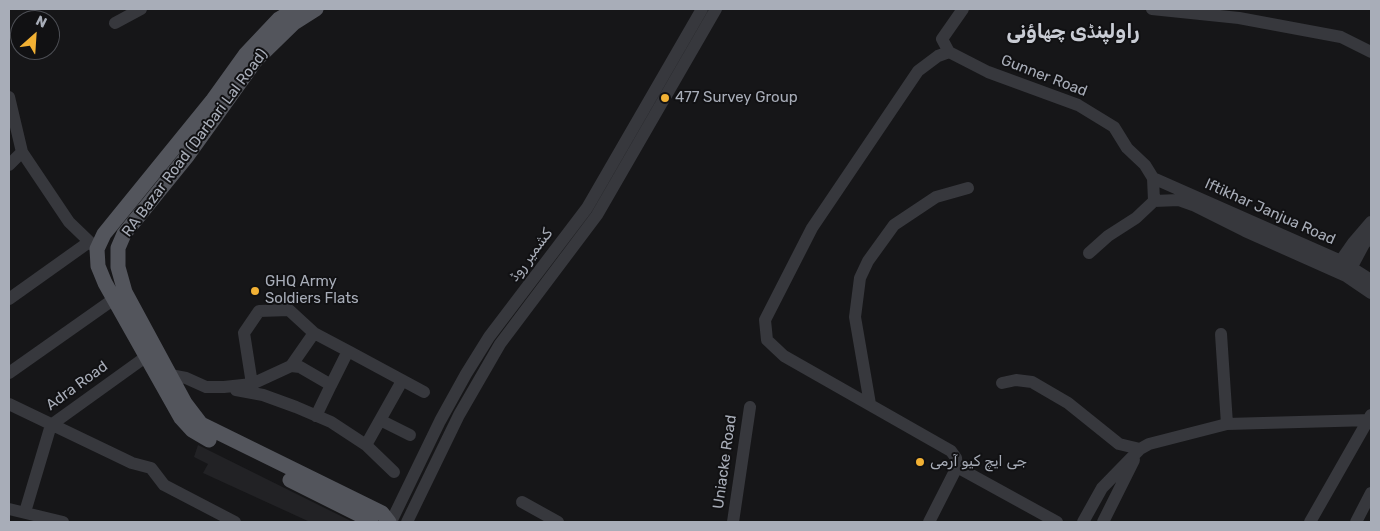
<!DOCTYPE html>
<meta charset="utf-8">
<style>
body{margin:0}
#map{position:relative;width:1380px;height:531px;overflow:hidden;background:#161618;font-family:Rubik,sans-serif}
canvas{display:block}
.frame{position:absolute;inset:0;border:10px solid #a8adb8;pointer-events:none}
.north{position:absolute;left:10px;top:10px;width:50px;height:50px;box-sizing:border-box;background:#111113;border:1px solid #4d4f55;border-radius:50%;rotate:26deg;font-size:14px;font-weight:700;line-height:20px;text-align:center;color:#a8adb8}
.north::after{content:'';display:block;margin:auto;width:18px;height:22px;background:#f2b134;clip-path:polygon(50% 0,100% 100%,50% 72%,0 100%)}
</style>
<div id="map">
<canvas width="1380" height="531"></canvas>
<div class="frame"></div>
<div class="north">N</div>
</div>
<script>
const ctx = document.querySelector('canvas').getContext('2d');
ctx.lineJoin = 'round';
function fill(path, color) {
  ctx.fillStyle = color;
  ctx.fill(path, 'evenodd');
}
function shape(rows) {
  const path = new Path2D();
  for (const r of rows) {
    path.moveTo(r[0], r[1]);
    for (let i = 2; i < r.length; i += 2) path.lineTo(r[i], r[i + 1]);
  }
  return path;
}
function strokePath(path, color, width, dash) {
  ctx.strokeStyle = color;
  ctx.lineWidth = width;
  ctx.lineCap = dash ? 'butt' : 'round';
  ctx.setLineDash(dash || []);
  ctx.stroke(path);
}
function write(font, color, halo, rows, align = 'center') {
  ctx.font = font + ' Rubik,"Noto Naskh Arabic",sans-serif';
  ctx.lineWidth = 4;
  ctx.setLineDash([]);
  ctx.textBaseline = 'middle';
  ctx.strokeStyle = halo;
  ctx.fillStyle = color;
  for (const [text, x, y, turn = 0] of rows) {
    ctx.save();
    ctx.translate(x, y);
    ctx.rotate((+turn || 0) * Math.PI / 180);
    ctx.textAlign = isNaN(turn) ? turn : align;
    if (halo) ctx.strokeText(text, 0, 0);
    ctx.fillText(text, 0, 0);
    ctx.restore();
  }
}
const built = shape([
 [198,445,353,522,310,522,203,473,208,464,194,457]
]);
const minor = shape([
 [963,9,942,39,949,52,988,72,1078,105,1114,127,1127,148,1145,165,1153,178,1341,261,1371,280],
 [1152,9,1239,18,1341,37,1371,52],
 [115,23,141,9],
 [9,97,22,152,69,222,97,249],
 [9,165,22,152],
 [1154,201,1179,200,1193,205,1245,231,1346,276,1371,293],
 [1089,253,1108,236,1136,218,1154,201,1153,178],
 [1337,266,1353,243,1371,222],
 [1348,274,1364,244,1371,236],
 [9,299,89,242],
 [1221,334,1227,424],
 [291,366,314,333,348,351],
 [9,373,114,299],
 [170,375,186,378,206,387,224,387,252,384,291,366,300,367,331,385,348,351,424,392],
 [1002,383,1016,380,1032,382,1068,403,1119,444,1140,449],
 [252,384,244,333,259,311,289,310,314,333],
 [236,390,263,395,296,407,331,422,366,445],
 [9,404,132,463,151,468,164,485,235,522],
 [870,404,855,317,860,278,868,261,894,225,936,197,968,188],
 [316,416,331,385],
 [380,420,410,435],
 [957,467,1057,522],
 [394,472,366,445,402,381],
 [522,502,558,522],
 [9,509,63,522],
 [25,512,51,425,147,356],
 [391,522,440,421,466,374,489,337,587,208,702,9],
 [407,522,459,415,500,344,597,215,716,9],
 [733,522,750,407],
 [929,522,957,467,956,458,951,451,784,356,767,340,765,320,812,228,918,71,938,56,949,52],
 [1083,522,1102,488,1140,449,1149,444,1227,424,1371,420],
 [1103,522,1134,460],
 [1310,522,1371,415],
 [1356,522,1371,493]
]);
const major = shape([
 [316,9,294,23,256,60,188,155,124,234,118,248,118,267,125,292,185,403,201,424,382,513,389,522],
 [209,440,192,430,181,418,105,283,98,266,97,249,104,234,212,101,245,55,279,19,296,9],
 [290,480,366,518,371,522]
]);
const markers = [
 [665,98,5,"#f2b134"],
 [255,291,5,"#f2b134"],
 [920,462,5,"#f2b134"]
];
const streetNames = [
 ["Gunner Road",1044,76,21],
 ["RA Bazar Road (Darbari Lal Road)",195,143,-53],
 ["Iftikhar Janjua Road",1270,212,24],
 ["کشمیر روڈ",531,255,-53],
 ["Adra Road",77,386,-36],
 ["Uniacke Road",725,462,-82]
];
const poiNames = [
 ["477 Survey Group",675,98],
 ["GHQ Army",265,282],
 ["Soldiers Flats",265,299],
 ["جی ایچ کیو آرمی",930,462]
];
const districtNames = [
 ["راولپنڈی چھاؤنی",1073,32]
];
fill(built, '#222225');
strokePath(minor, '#37383d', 12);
strokePath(major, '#53555c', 15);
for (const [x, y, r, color] of markers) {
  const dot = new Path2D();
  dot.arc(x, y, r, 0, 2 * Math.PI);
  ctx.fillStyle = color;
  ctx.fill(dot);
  strokePath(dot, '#111113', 2);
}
write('15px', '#a8adb8', '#111113', streetNames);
write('15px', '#a8adb8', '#111113', poiNames, 'left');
write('bold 20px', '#c9ccd4', '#111113', districtNames);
</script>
